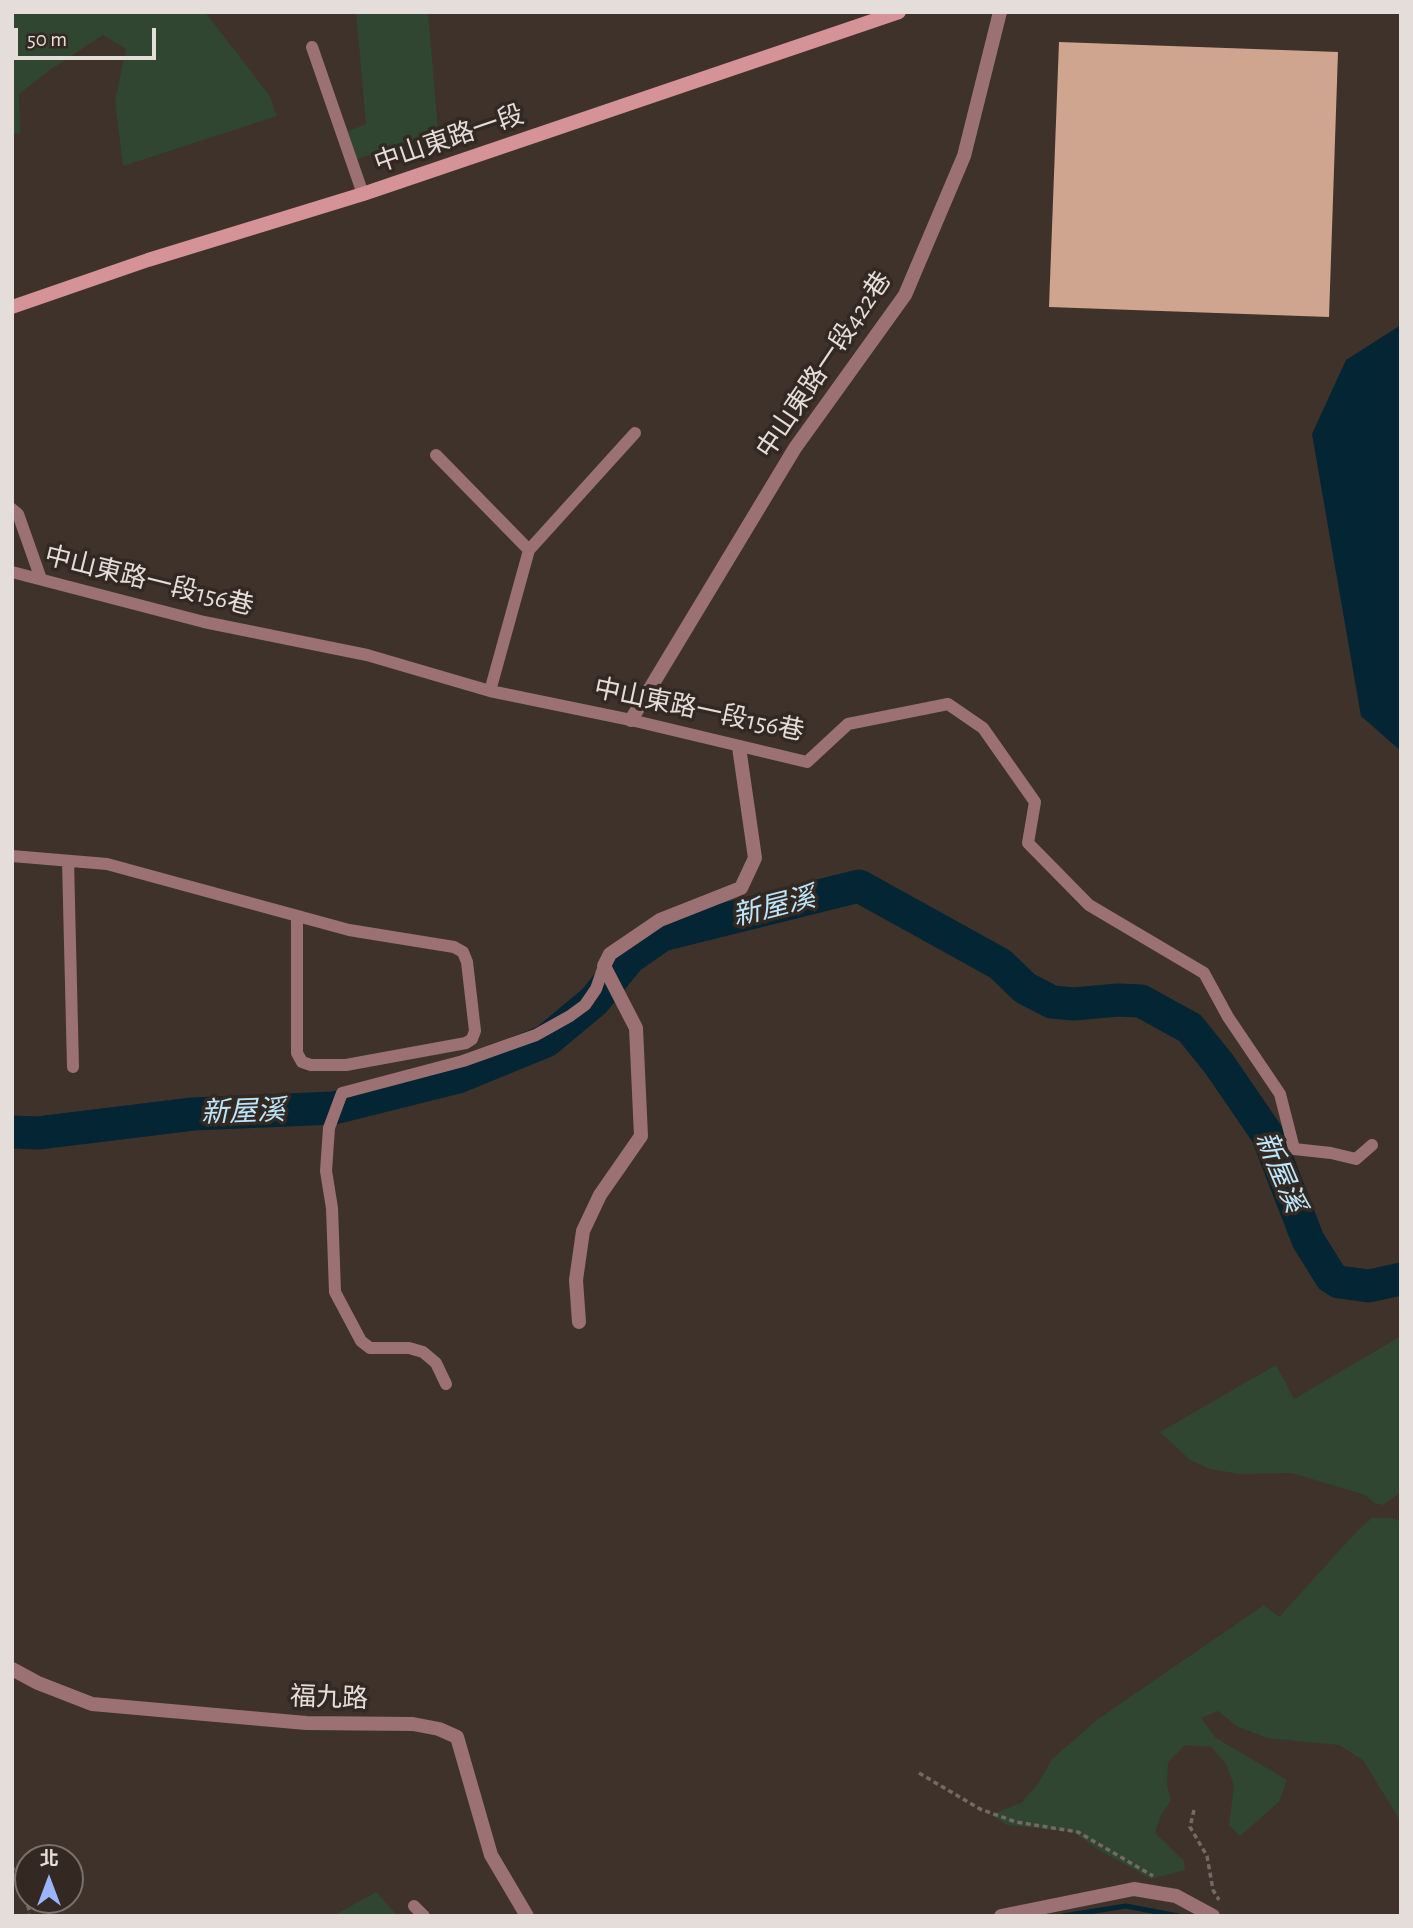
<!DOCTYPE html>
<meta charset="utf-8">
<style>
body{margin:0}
#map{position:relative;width:1413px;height:1928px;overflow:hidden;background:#3e322b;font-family:"Alegreya Sans","Noto Sans TC",sans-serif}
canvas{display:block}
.frame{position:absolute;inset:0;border:14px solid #e5ddd9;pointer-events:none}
.north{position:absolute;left:14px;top:1844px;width:70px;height:70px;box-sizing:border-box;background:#332822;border:2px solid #7a706b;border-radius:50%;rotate:0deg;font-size:19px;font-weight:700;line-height:28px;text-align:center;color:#e5ddd9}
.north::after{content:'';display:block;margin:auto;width:24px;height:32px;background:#9ab5fd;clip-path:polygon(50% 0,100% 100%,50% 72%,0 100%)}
.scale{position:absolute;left:14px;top:28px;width:142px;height:32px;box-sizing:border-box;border:4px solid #e5ddd9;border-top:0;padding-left:9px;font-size:21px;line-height:24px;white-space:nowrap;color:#e5ddd9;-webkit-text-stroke:5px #332822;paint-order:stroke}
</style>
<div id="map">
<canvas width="1413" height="1928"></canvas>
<div class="frame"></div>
<div class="north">北</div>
<div class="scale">50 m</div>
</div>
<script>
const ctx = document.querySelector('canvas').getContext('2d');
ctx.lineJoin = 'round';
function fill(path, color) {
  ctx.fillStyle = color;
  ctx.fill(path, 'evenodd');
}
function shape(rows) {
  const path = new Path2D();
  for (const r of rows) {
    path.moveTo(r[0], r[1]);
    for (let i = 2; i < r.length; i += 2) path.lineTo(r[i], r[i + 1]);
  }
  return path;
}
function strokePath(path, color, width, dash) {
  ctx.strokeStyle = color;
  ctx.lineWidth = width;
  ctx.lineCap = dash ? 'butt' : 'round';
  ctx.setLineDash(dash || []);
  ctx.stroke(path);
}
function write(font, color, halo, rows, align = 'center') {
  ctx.font = font + ' "Alegreya Sans","Noto Sans TC",sans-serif';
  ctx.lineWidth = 7;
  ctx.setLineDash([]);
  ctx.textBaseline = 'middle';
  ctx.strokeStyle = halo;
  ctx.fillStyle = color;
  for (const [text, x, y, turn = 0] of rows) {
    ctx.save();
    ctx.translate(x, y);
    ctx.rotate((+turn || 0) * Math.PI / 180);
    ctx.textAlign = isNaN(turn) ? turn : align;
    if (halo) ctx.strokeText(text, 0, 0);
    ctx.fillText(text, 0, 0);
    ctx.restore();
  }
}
const green = shape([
 [12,12,205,12,269,95,277,116,123,166,115,101,126,49,103,35,50,70,19,94,20,133,12,134],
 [356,12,428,12,438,131,349,162,341,134,366,124],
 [1401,1336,1401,1492,1383,1505,1374,1503,1365,1495,1292,1473,1240,1474,1210,1469,1190,1460,1160,1432,1276,1365,1294,1399],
 [1372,1518,1393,1518,1401,1522,1401,1822,1363,1760,1339,1745,1267,1738,1238,1727,1218,1711,1201,1718,1216,1738,1287,1780,1279,1802,1240,1836,1229,1825,1234,1785,1226,1764,1211,1747,1185,1745,1168,1762,1167,1785,1171,1800,1161,1815,1155,1833,1184,1861,1185,1870,1151,1879,1097,1849,1073,1832,1007,1825,991,1815,1021,1803,1038,1784,1052,1759,1098,1719,1264,1605,1279,1617,1358,1530],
 [376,1892,398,1916,333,1916]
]);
const water = shape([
 [1401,325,1401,751,1361,716,1312,434,1346,360]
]);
const stream = shape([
 [1063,1916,1126,1906,1178,1916]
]);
const river = shape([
 [12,1132,38,1133,193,1114,334,1108,458,1077,546,1041,594,1001,629,958,662,935,859,886,1000,964,1025,988,1052,1002,1074,1004,1118,1000,1141,1001,1190,1028,1219,1064,1267,1134,1308,1240,1331,1277,1339,1282,1369,1286,1401,1279]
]);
const building = shape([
 [1059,42,1338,52,1329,317,1049,307]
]);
const path = shape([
 [919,1773,980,1809,1016,1822,1078,1832,1153,1876],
 [1194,1810,1190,1827,1207,1856,1213,1890,1219,1900],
 [12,1866,30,1912,29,1916]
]);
const lane = shape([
 [312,47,363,194],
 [436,455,529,550],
 [12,509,18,514,41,579],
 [12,572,204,622,367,655,490,691,631,720,807,762,848,724,948,704,983,728,1035,802,1028,843,1089,905,1204,973,1228,1017,1280,1094,1294,1149,1331,1153,1356,1159,1372,1145],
 [490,691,529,550,635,433],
 [12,856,107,864,349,930,454,947,463,952,467,962,475,1031,472,1039,466,1043,346,1065,311,1065,302,1062,297,1053,297,916],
 [68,861,73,1067],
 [446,1384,436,1363,423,1352,409,1348,370,1348,361,1341,335,1292,332,1208,326,1171,329,1128,342,1093,463,1061,536,1035,570,1016,585,1005,596,989,604,966],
 [414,1906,424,1916]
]);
const street = shape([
 [631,720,795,448,905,295,964,156,1000,12],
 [579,1322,576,1280,583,1231,600,1195,641,1136,636,1028,604,966,610,954,660,920,741,888,755,858,739,747],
 [12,1669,38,1683,92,1704,306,1723,413,1724,439,1729,457,1737,491,1855,527,1916],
 [1001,1916,1134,1889,1176,1896,1213,1916]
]);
const secondary = shape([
 [12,307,148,260,363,194,899,12]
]);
const streetNames = [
 ["中山東路一段",449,139,-19],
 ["中山東路一段422巷",824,365,-56],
 ["中山東路一段156巷",149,581,14],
 ["中山東路一段156巷",699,710,12],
 ["福九路",329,1698,2]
];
const waterNames = [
 ["新屋溪",774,907,-14],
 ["新屋溪",243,1112,-2],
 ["新屋溪",1280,1172,67]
];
fill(green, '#304630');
fill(water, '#032534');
strokePath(stream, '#032534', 5);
strokePath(river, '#032534', 33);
fill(building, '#d0a590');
strokePath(path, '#746963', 3.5, [5, 3.5]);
strokePath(lane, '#9b7174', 12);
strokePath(street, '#9b7174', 14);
strokePath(secondary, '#d59297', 14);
write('26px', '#e5ddd9', '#332822', streetNames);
write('italic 28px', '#bce6fc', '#332822', waterNames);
</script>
